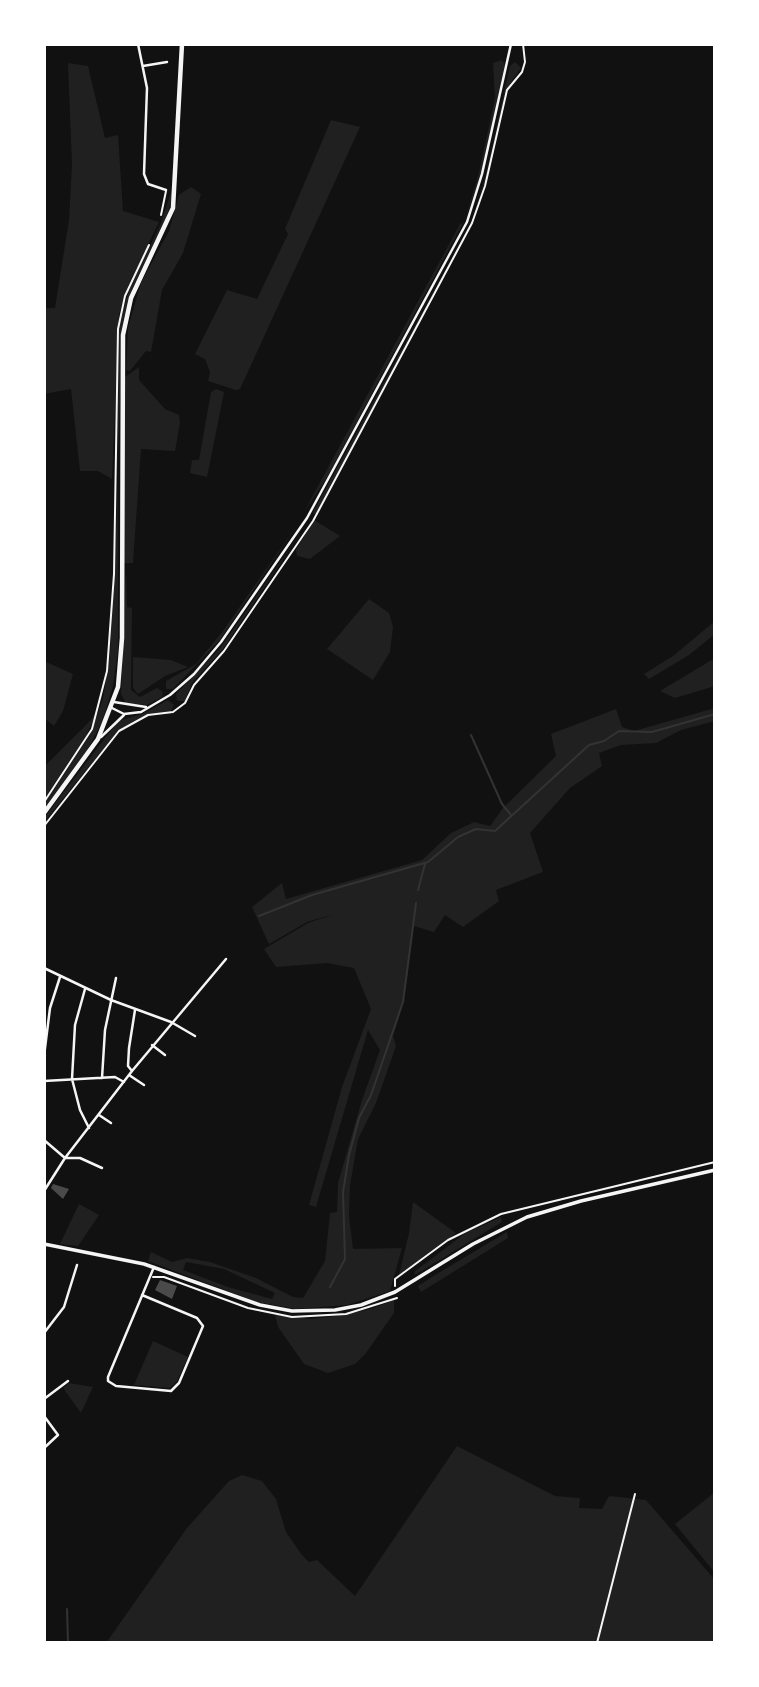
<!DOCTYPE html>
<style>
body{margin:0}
#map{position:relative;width:759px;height:1687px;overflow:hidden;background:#111;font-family:"Exo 2",sans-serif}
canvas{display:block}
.frame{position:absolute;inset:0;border:46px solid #fff;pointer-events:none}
</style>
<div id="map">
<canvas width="759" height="1687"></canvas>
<div class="frame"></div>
</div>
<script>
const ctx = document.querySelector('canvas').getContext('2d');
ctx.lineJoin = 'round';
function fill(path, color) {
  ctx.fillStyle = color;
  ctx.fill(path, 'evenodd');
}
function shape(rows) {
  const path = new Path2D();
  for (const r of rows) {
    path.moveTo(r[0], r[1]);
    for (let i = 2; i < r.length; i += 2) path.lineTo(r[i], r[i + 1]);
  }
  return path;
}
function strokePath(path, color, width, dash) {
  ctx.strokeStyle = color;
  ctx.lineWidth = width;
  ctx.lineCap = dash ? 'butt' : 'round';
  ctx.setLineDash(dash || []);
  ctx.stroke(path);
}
const green = shape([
 [502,60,505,65,480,178,465,219,478,177,495,99,493,63],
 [515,62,521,68,507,88,488,171,472,221,486,174,510,66],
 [68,63,88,66,105,138,118,135,123,211,159,222,128,286,119,314,112,479,98,471,80,471,71,389,44,394,44,308,55,308,69,220,72,164],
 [331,120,360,127,240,389,236,390,208,381,210,372,205,359,195,354,227,290,257,299,288,234,285,229],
 [191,187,201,194,183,253,162,290,151,352,146,351,130,371,126,370,128,328,141,283,169,231,179,195],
 [172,189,172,200,164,225,134,285,123,322,117,480,119,324,129,290,161,223],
 [463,223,328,476,304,512,460,224],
 [470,225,316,514,314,514,313,512],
 [139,367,139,380,165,409,179,415,180,423,175,451,141,449,133,563,124,563,125,377],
 [216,389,224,392,207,477,190,473,192,460,199,460,211,392],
 [118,486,118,650,113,686,102,722,87,751,44,809,44,804,90,735,103,699,110,655],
 [301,519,220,640,173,689,166,689,166,681,196,664,223,631],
 [314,520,340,536,310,559,297,556,296,550],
 [306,525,223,649,192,683,185,701,177,701,176,694,221,647],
 [126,568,127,607,132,608,131,690,140,697,157,688,163,692,162,697,147,705,126,703,121,694],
 [369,599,389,613,393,627,390,652,373,680,327,649],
 [715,621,715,634,689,655,649,679,644,674,673,656],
 [133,657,171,660,188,667,165,676,138,694,133,688],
 [715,658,715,686,675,698,660,691],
 [44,661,73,674,63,711,54,726,44,718],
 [168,700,174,705,171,711,150,714,119,730,44,822,44,818,118,721,142,714],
 [715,708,715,721,681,730,656,743,621,745,599,753,602,766,570,788,530,833,543,872,496,890,499,901,463,927,445,915,434,932,414,926,404,1001,393,1036,396,1046,376,1103,358,1139,350,1185,349,1216,353,1249,402,1248,390,1291,347,1305,296,1309,257,1302,148,1261,151,1252,172,1262,187,1258,210,1262,256,1278,293,1297,303,1298,325,1261,330,1213,337,1212,338,1183,362,1100,380,1050,368,1030,316,1207,309,1205,342,1087,371,1009,354,968,327,963,276,967,264,949,308,923,334,914,307,922,269,944,252,907,282,883,286,899,422,860,451,833,474,822,490,826,503,808,556,756,551,734,616,709,622,727,634,731],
 [186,1262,224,1269,275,1293,272,1299,228,1287,183,1270],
 [97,711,86,736,44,799,44,767,91,720],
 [413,1202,456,1233,399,1275,409,1233],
 [79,1204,99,1215,78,1246,60,1244],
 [501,1217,502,1222,415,1275,414,1272,464,1234],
 [507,1232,508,1238,421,1292,418,1286,435,1275],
 [394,1300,394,1313,366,1353,355,1364,328,1373,304,1364,278,1327,275,1315,312,1319,336,1316,371,1309],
 [153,1341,188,1357,177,1381,170,1388,134,1385],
 [69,1383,93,1387,81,1413,63,1388],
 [457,1446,555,1496,580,1498,579,1508,602,1509,609,1496,646,1500,715,1580,715,1643,106,1643,187,1528,229,1481,242,1475,262,1481,276,1499,286,1532,302,1555,309,1562,317,1560,355,1596],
 [715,1492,715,1573,675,1524]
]);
const stream = shape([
 [471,735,502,804,511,815],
 [418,890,425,864],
 [259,916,312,895,428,862,458,837,476,829,495,831,589,745,604,741,619,731,652,732,715,714],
 [330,1287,345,1259,343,1192,349,1155,359,1118,371,1095,403,1002,416,903],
 [67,1609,68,1643]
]);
const building = shape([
 [53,1184,69,1189,63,1199,51,1188],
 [160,1280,177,1286,172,1299,155,1290]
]);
const path = shape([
 [44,802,92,729,107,671,114,574,118,329,125,296,149,245],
 [44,826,119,731,148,715,173,712,185,703,194,685,224,651,313,521,472,223,485,186,507,90,522,72,525,62,523,44],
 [153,1277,164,1277,248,1308,292,1317,346,1314,397,1298],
 [395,1286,395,1279,448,1240,501,1214,715,1162],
 [597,1643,635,1494]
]);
const service = shape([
 [161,215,166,191]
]);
const minor = shape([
 [138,44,147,88,144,174,148,184,166,190],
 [143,66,167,62],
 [114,702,146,707],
 [112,708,124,714,141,712,170,695,194,674,221,642,307,518,467,222,482,174,511,44],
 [101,737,124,715],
 [44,968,111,1000,171,1022,195,1036],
 [85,989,75,1025,72,1079,80,1110,89,1128],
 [152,1045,165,1055],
 [44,1056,50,1008,60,977],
 [132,1071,128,1066,129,1048,135,1010],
 [129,1075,144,1085],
 [102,1078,105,1030,116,978],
 [44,1081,115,1077,124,1082],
 [99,1115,111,1123],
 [44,1140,65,1158,80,1158,102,1168],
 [44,1191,65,1158,132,1071,226,959],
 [142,1295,197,1318,203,1326,179,1383,171,1391,116,1386,108,1381,108,1377,154,1267],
 [44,1333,64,1307,77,1265],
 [44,1399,68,1381],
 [44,1416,58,1435,44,1448]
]);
const tertiary = shape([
 [44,1244,144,1264,260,1305,292,1311,335,1310,361,1305,395,1292,473,1244,527,1217,581,1201,715,1170]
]);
const primary = shape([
 [44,813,98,739,118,687,122,638,123,335,131,298,173,208,182,44]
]);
fill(green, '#202020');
strokePath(stream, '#333', 2);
fill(building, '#4a4a4a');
strokePath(path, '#f5f5f5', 2);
strokePath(service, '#f5f5f5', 2);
strokePath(minor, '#f5f5f5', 2.5);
strokePath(tertiary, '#f5f5f5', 3.5);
strokePath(primary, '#f5f5f5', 4.5);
</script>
